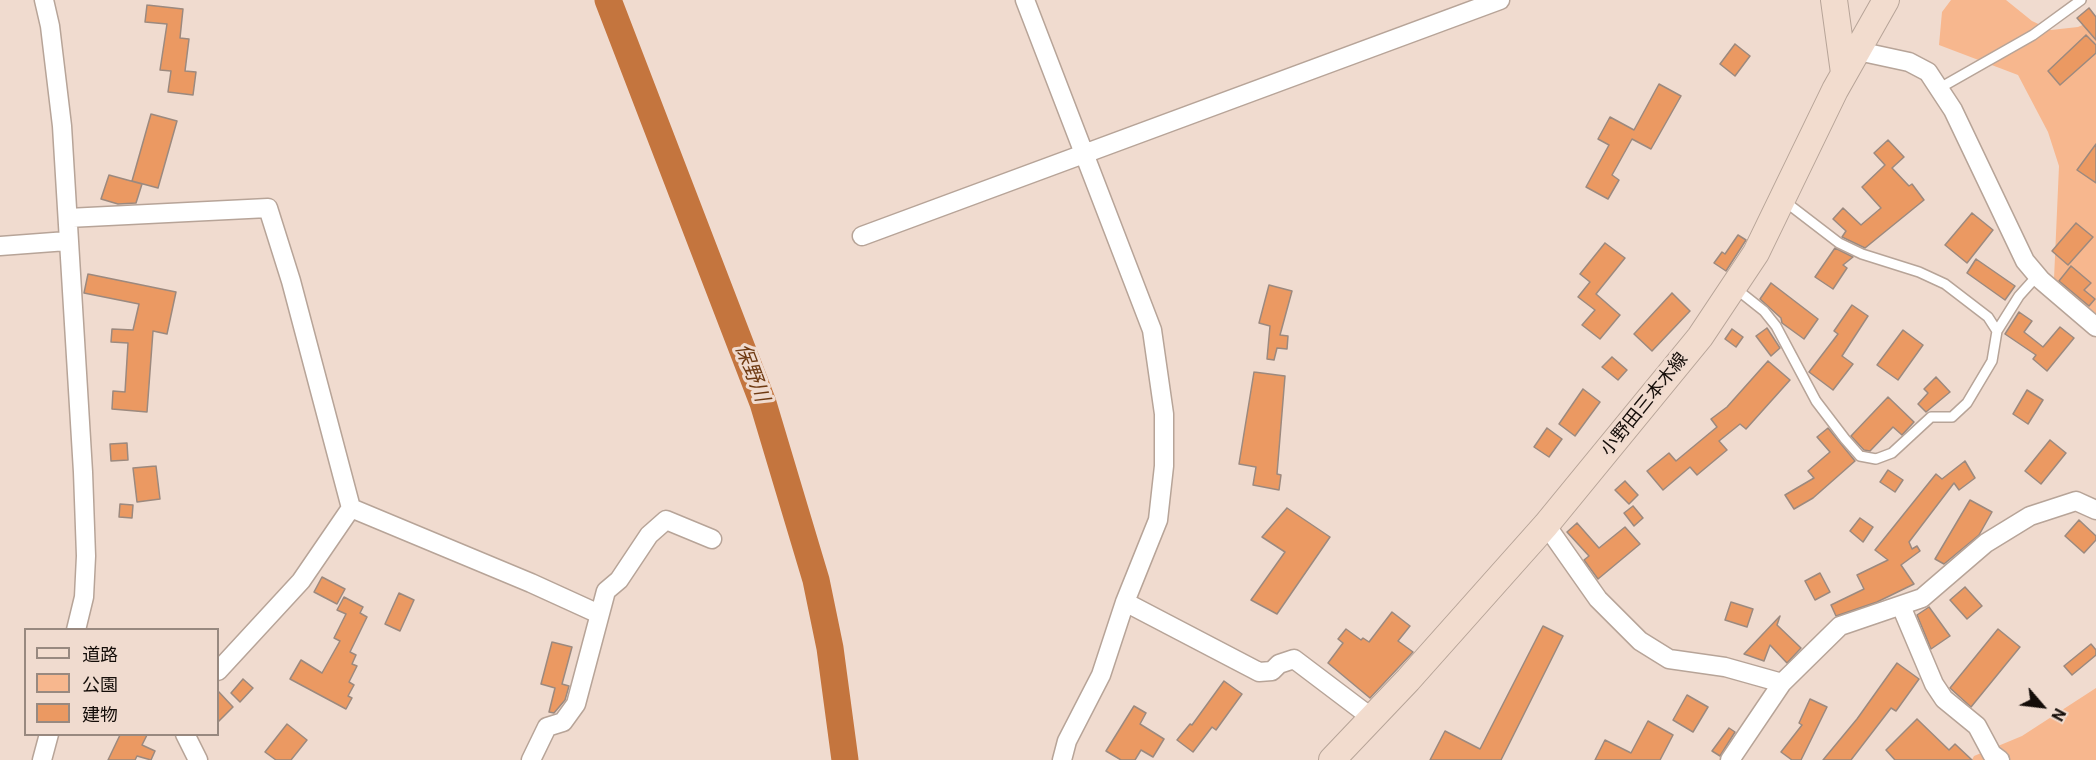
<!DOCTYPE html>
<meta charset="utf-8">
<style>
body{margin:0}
#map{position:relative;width:2096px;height:760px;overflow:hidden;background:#f0dbcf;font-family:Roboto,"Noto Sans JP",sans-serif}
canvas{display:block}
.legend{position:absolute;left:24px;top:628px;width:195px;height:108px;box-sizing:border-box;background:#f0dbcf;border:2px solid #988980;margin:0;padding:8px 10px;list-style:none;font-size:18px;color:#140d09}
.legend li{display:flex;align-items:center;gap:12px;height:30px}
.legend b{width:30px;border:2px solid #988980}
.north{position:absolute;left:2012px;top:676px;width:60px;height:60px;-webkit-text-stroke:4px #f0dbcf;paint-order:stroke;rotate:118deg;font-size:16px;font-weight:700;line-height:24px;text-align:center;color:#140d09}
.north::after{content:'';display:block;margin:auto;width:21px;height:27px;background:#140d09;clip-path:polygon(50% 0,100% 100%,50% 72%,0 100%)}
</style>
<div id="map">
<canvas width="2096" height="760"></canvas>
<ul class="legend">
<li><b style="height:8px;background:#f2dcce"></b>道路</li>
<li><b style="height:16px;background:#f7b78e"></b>公園</li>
<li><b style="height:16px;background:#eb9962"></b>建物</li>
</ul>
<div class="north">N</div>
</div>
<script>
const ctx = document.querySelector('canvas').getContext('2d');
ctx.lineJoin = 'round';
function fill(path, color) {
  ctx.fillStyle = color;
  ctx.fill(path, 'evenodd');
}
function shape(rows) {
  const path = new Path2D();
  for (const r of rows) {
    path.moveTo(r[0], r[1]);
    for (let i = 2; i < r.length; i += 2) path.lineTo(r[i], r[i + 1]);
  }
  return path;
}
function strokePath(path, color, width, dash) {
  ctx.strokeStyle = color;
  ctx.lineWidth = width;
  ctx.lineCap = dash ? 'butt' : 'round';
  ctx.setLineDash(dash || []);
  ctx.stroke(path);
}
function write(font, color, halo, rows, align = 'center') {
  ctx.font = font + ' Roboto,"Noto Sans JP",sans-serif';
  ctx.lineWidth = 6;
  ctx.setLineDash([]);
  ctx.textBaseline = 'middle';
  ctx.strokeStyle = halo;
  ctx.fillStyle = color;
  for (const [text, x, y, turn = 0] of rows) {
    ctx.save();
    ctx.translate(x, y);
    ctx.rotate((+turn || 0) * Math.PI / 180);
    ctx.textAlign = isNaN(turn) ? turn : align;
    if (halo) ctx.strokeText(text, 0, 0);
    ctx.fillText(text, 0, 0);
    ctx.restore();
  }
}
const green = shape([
 [1951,0,2006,0,2032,21,2051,30,2078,27,2096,19,2096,314,2054,279,2059,166,2048,132,2018,75,1939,45,1942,12],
 [2096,688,2096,760,1972,760,1974,756,2022,736]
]);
const river = shape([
 [608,0,763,403,816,580,830,648,845,760]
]);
const building = shape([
 [147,5,183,9,180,38,189,39,185,71,196,72,193,95,168,92,171,71,160,70,167,24,145,22,147,5],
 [2089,8,2096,17,2096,40,2077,18,2089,8],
 [2086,35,2096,45,2096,53,2060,85,2048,71,2086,35],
 [1735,44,1750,56,1735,76,1720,64,1735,44],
 [1659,84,1681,96,1651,149,1632,139,1612,175,1619,180,1608,199,1586,187,1609,145,1598,139,1610,117,1634,130,1659,84],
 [151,114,177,121,158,188,132,181,151,114],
 [1888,140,1904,157,1892,168,1909,186,1912,184,1924,200,1865,248,1842,237,1846,231,1833,219,1843,208,1861,225,1881,208,1862,187,1885,165,1874,153,1888,140],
 [2096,144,2096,183,2077,170,2096,144],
 [109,175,142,184,136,203,118,204,101,199,109,175],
 [1972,213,1993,230,1967,263,1945,245,1972,213],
 [2076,223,2093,237,2068,265,2052,251,2076,223],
 [1738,235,1746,240,1726,271,1714,263,1722,252,1725,254,1738,235],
 [1605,243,1625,258,1596,294,1620,315,1600,339,1582,325,1595,310,1578,297,1590,282,1580,274,1605,243],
 [1835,248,1853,257,1843,265,1847,268,1833,289,1815,277,1835,248],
 [1976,259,2015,286,2005,300,1967,273,1976,259],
 [2071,266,2091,283,2084,290,2095,299,2089,306,2059,281,2071,266],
 [88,274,176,292,167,334,153,331,147,412,112,409,113,391,125,392,128,343,111,342,112,329,133,330,139,304,84,293,88,274],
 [1771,283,1818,319,1804,339,1782,323,1781,318,1760,299,1771,283],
 [1269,285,1292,291,1280,335,1288,336,1287,349,1277,348,1274,360,1267,359,1270,326,1259,323,1269,285],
 [1672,293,1690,311,1652,351,1634,334,1672,293],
 [1852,305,1868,316,1842,356,1853,364,1833,390,1809,372,1838,334,1834,331,1852,305],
 [2019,312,2032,321,2024,332,2043,347,2060,327,2074,338,2047,371,2033,359,2036,355,2005,334,2019,312],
 [1767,328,1780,348,1771,356,1756,336,1767,328],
 [1732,329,1743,337,1736,347,1725,339,1732,329],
 [1903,330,1923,345,1898,380,1877,365,1903,330],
 [1612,357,1627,370,1618,380,1602,367,1612,357],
 [1768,361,1790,380,1746,429,1740,424,1719,441,1727,450,1697,475,1690,467,1663,490,1647,471,1669,453,1676,461,1717,427,1711,419,1727,407,1768,361],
 [1254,372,1285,376,1277,474,1281,475,1279,490,1253,485,1256,467,1239,464,1254,372],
 [1936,377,1950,392,1926,412,1918,404,1928,393,1924,389,1936,377],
 [1583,389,1600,402,1575,436,1559,424,1583,389],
 [2027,390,2043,400,2028,424,2013,414,2027,390],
 [1888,397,1914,422,1902,435,1893,427,1870,451,1864,450,1851,436,1888,397],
 [1547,428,1562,439,1549,457,1534,447,1547,428],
 [1828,428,1855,461,1813,498,1794,509,1785,495,1814,478,1808,471,1830,452,1817,437,1828,428],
 [2050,440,2066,453,2041,484,2025,471,2050,440],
 [127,443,128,460,111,461,110,444,127,443],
 [1965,461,1975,478,1959,490,1954,483,1909,542,1912,549,1917,546,1920,551,1901,565,1914,584,1877,602,1836,616,1831,605,1864,589,1857,575,1888,560,1875,550,1936,474,1942,479,1965,461],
 [156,466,160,499,137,502,133,468,156,466],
 [1888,470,1903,480,1895,492,1880,482,1888,470],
 [1625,481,1638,495,1629,504,1615,490,1625,481],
 [1970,500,1992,512,1979,535,1944,564,1935,559,1970,500],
 [120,504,133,505,132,518,119,517,120,504],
 [1633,506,1643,518,1634,526,1624,513,1633,506],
 [1287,508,1330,537,1277,614,1251,600,1285,552,1262,537,1287,508],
 [1860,518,1873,527,1863,542,1850,531,1860,518],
 [2079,520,2096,536,2096,540,2084,553,2065,536,2079,520],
 [1577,523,1599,548,1625,527,1640,544,1598,579,1584,560,1589,556,1567,532,1577,523],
 [1820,573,1830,592,1815,600,1805,581,1820,573],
 [322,577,345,589,337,604,314,592,322,577],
 [1965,587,1982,606,1967,619,1950,600,1965,587],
 [399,593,414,600,400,631,385,624,399,593],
 [344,597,363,607,360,613,367,617,350,652,356,655,352,664,357,666,349,682,354,685,348,696,352,698,346,709,290,679,301,660,322,673,340,641,334,638,346,614,337,610,344,597],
 [1731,602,1753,609,1747,627,1725,620,1731,602],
 [1929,607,1950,636,1931,649,1917,615,1929,607],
 [1392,612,1410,626,1398,641,1413,652,1370,698,1328,663,1343,643,1338,639,1346,629,1361,640,1363,638,1369,642,1392,612],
 [1780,616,1777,625,1801,648,1787,663,1770,645,1764,661,1744,654,1780,616],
 [1543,626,1563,636,1501,760,1430,760,1445,731,1480,749,1543,626],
 [1998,629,2020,647,1971,707,1950,688,1998,629],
 [552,642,572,647,562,684,569,686,565,700,554,713,549,712,555,688,541,684,552,642],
 [2091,644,2096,650,2096,655,2072,675,2064,666,2091,644],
 [1897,663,1919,679,1896,711,1891,708,1851,760,1823,760,1857,719,1897,663],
 [243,679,253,688,240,702,231,693,243,679],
 [1224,681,1242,694,1216,730,1212,727,1193,752,1177,740,1190,724,1192,725,1224,681],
 [218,691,233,707,218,722,218,691],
 [1687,695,1708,707,1693,732,1673,720,1687,695],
 [1810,699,1827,707,1801,760,1792,760,1781,752,1802,725,1799,723,1810,699],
 [1134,706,1146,713,1140,724,1164,739,1153,757,1141,750,1135,760,1121,760,1106,751,1134,706],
 [1917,719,1949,750,1955,744,1972,760,1895,760,1886,750,1917,719],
 [1648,721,1673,735,1660,760,1595,760,1605,740,1631,753,1648,721],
 [287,724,307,740,291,760,276,760,265,752,287,724],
 [1729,728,1735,732,1720,756,1712,751,1729,728],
 [120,735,147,735,142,745,155,751,151,760,137,756,135,760,108,760,120,735]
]);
const lane = shape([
 [1938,89,2033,35,2081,0],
 [1783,200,1839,243,1862,254,1919,272,1945,284,1988,317,1997,331],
 [1735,288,1764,311,1776,326,1816,401,1845,439,1860,456,1876,459,1892,453,1931,417,1952,417,1967,403,1992,361,1997,331,2019,296,2037,276]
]);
const street = shape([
 [44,0,50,26,62,126,83,472,86,556,84,597,76,630],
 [1025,0,1152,330,1164,414,1164,466,1158,520,1125,602,1101,675,1067,741,1062,760],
 [1858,51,1909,62,1928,72,1953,110,2025,261,2041,280,2096,327],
 [68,218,268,208,291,281,351,508],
 [862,236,1500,0],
 [0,246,67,241],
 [351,508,531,583,599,614],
 [1546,525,1598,599,1640,641,1669,659,1725,667,1782,683],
 [1125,602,1259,672,1272,671,1279,664,1294,659,1372,718],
 [1901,606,1934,684,1944,699,1977,726,1992,754,2000,760],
 [218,671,301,581,351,508],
 [185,734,198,760],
 [42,760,49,734],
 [531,760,547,727,563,722,576,704,606,591,619,580,649,535,666,520,712,539],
 [1730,760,1782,683,1840,626,1922,598,1986,543,2030,516,2076,501,2096,510]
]);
const secondary = shape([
 [1834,0,1844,73],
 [1332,760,1408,680,1546,525,1700,337,1756,253,1835,90,1886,0]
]);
const streetNames = [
 ["小野田三本木線",1645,405,-51]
];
const waterNames = [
 ["保野川",751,373,69]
];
fill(green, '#f7b78e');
strokePath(river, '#c4753e', 27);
fill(building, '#eb9962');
strokePath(building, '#9c897e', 1.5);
strokePath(lane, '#b7a498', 12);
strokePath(street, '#b7a498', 21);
strokePath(secondary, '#b7a498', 28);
strokePath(lane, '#fff', 9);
strokePath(street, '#fff', 18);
strokePath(secondary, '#f2dcce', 26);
write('18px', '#140d09', '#f0dbcf', streetNames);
write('italic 20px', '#6f3a12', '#f0dbcf', waterNames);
</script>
